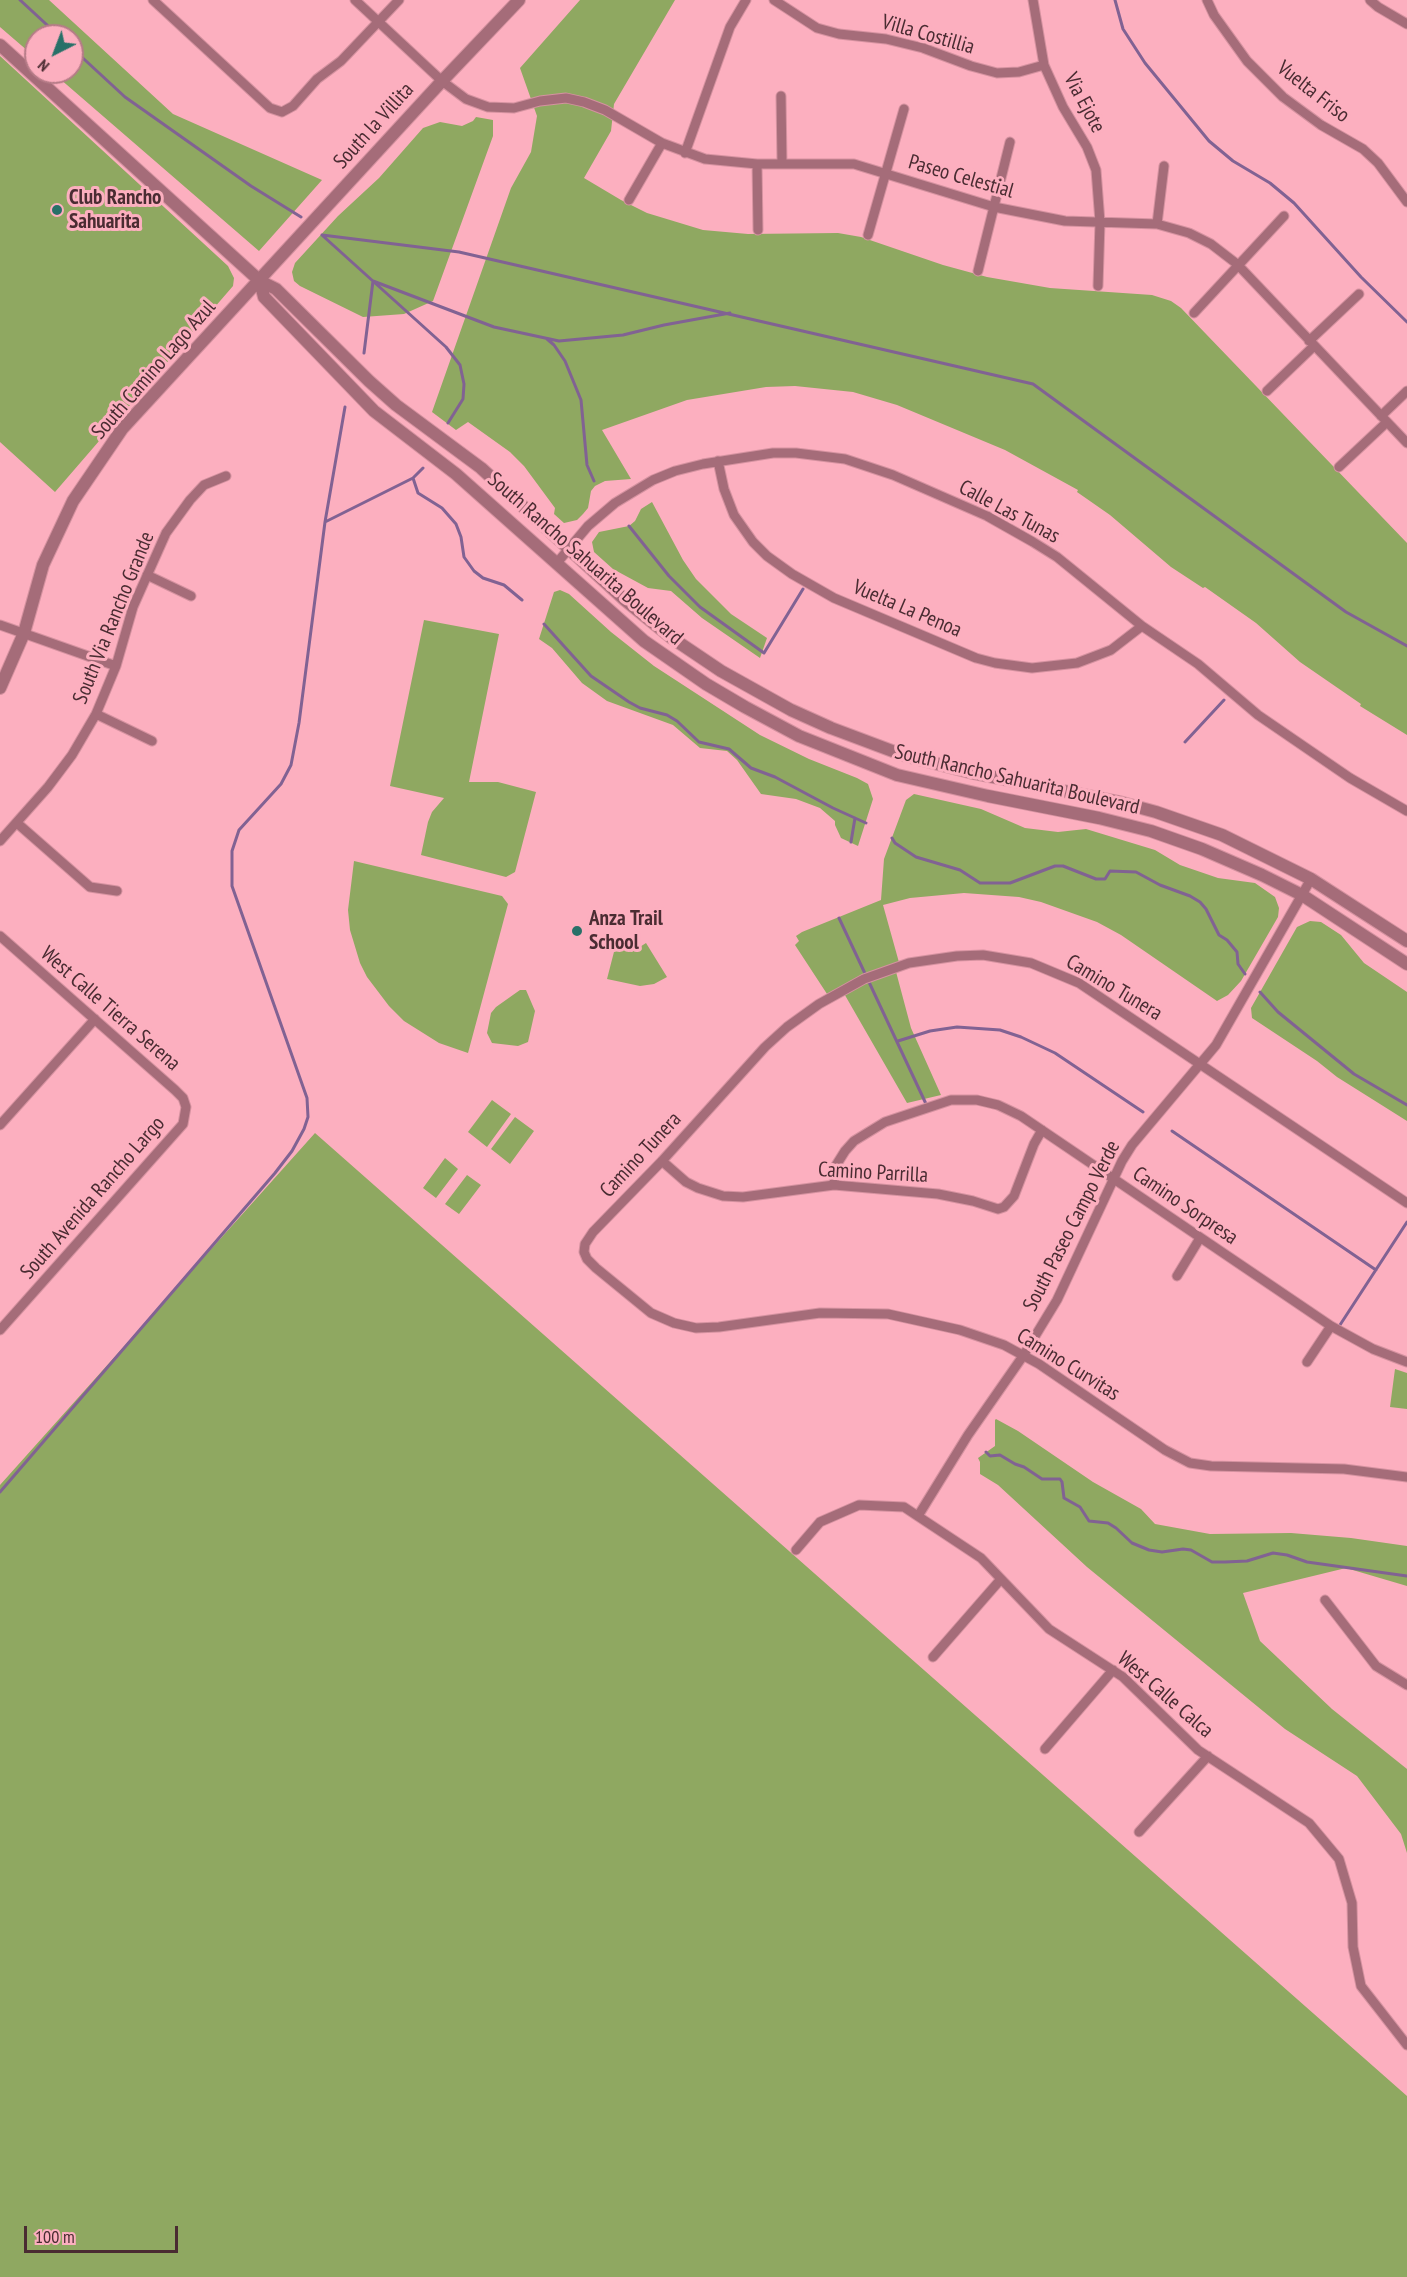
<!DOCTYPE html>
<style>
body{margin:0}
#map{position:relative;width:1407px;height:2277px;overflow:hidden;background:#fcafbf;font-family:"PT Sans Narrow",sans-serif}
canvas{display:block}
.north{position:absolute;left:24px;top:24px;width:60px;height:60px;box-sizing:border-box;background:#fcafbf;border:2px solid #b57b87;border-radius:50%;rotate:222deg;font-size:16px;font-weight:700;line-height:24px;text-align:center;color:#4a2c32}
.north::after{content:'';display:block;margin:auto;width:21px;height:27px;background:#287068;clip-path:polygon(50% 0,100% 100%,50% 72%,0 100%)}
.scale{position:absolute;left:24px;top:2226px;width:154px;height:27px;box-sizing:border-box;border:3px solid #4a2c32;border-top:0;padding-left:8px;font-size:18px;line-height:21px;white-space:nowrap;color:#4a2c32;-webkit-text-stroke:4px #fcafbf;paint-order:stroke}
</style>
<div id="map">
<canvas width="1407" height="2277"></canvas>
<div class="north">N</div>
<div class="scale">100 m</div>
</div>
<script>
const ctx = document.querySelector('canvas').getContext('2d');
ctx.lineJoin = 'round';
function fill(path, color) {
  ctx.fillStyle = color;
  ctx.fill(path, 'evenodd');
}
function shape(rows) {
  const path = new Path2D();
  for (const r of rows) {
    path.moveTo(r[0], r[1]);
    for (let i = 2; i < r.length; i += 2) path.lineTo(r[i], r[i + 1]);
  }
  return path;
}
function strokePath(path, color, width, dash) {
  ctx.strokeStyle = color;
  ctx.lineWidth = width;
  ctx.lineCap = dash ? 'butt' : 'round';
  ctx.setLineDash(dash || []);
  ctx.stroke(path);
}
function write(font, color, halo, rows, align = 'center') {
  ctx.font = font + ' "PT Sans Narrow",sans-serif';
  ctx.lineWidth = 6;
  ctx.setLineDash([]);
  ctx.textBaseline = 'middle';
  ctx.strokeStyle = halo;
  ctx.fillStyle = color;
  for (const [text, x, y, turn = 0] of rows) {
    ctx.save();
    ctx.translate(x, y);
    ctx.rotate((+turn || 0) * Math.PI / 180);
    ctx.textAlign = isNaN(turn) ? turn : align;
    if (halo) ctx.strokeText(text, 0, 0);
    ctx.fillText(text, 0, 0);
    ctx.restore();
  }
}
const green = shape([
 [0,0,49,0,173,114,322,180,259,251,52,72,72,72,72,36,36,36,36,58,0,27],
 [580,0,675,0,614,104,611,131,584,178,621,200,647,213,703,230,748,234,838,233,861,237,943,265,987,277,1050,288,1152,295,1171,301,1181,308,1407,543,1407,735,1360,706,1361,704,1300,662,1256,623,1205,587,1203,588,1171,567,1110,515,1077,492,1078,490,1005,450,897,405,853,392,795,386,766,387,687,400,602,430,631,479,605,481,595,486,591,491,588,508,583,514,577,520,564,523,554,514,555,508,524,466,510,452,468,422,456,430,432,412,511,188,531,152,537,116,520,68],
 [0,56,228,266,234,278,233,286,55,492,0,442],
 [476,117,493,120,493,136,433,301,404,314,363,317,300,286,294,281,292,272,295,263,338,216,379,178,423,128,440,122,462,126,473,121],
 [652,502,683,560,696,579,731,614,767,638,760,658,702,618,671,591,648,588,613,569,594,552,592,542,599,532,629,526,635,521,641,509],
 [560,590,569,594,611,632,654,666,760,735,809,759,857,778,868,784,873,799,858,846,841,838,835,825,835,821,820,808,796,799,761,794,737,760,727,751,700,748,673,725,607,701,582,683,552,648,539,639,554,592],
 [424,620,499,634,469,782,498,782,536,792,515,872,506,877,421,855,428,822,432,812,444,798,390,786],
 [914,794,981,809,1025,828,1058,832,1086,829,1155,850,1180,865,1218,878,1255,883,1275,897,1279,908,1278,917,1241,981,1228,995,1217,1001,1121,935,1097,922,1041,902,1019,897,964,893,910,898,883,905,900,966,895,968,911,1028,941,1095,907,1103,842,990,829,997,795,945,799,941,796,936,802,932,881,900,884,859,906,800],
 [354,861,502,896,508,904,468,1053,439,1043,404,1021,389,1006,367,977,360,963,350,930,348,910],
 [1310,921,1321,922,1341,935,1364,963,1407,992,1407,1121,1337,1077,1317,1061,1252,1018,1251,1008,1297,927],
 [646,943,667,977,654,984,640,986,607,979,615,948,632,952],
 [520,990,526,990,535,1011,528,1042,518,1046,492,1043,487,1033,491,1013,496,1007],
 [492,1100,511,1114,487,1147,468,1132],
 [515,1117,534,1131,510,1164,491,1149],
 [315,1133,1407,2096,1407,2277,0,2277,0,1485],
 [445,1158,458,1169,436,1198,423,1188],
 [467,1175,481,1185,459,1214,445,1204],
 [1395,1369,1407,1373,1407,1409,1390,1407],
 [996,1419,1018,1431,1093,1482,1141,1509,1155,1524,1210,1534,1291,1533,1351,1538,1407,1546,1407,1586,1346,1568,1243,1593,1260,1641,1332,1709,1407,1769,1407,1853,1401,1834,1357,1776,1285,1729,1087,1567,998,1485,980,1474,980,1462,978,1458,995,1446,995,1420]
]);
const stream = shape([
 [20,0,59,36],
 [1115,0,1123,29,1145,63,1209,141,1233,161,1270,183,1294,203,1361,277,1407,322],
 [72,48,125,97,251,186,301,217],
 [322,235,459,252,1033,384,1346,612,1407,646],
 [323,236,446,347,460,365,464,384,463,399,448,423],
 [547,339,554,345,565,361,581,400,587,465,594,481],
 [364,353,373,281,494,327,559,341,623,335,664,325,730,313],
 [413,478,418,493,442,508,456,524,461,537,464,557,474,571,483,578,504,585,522,600],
 [325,522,345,407],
 [629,526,669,576,700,607,764,653,803,589],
 [544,624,591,676,629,702,640,708,667,715,677,721,699,742,729,749,751,768,775,777,833,808,866,823],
 [1185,742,1224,700],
 [892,838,895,843,916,857,960,870,980,883,1010,883,1055,866,1063,866,1096,879,1105,879,1110,871,1136,872,1160,885,1190,896,1200,902,1206,909,1219,935,1227,940,1237,952,1238,964,1245,974],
 [851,842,855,818],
 [839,918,927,1106],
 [1260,992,1278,1012,1354,1074,1407,1105],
 [898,1041,930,1031,957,1027,1000,1030,1021,1037,1055,1053,1143,1112],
 [1172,1131,1376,1270],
 [1338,1328,1407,1222],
 [986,1452,990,1456,1000,1455,1015,1464,1024,1467,1042,1479,1060,1479,1062,1482,1064,1498,1080,1507,1089,1521,1108,1523,1116,1528,1132,1543,1149,1550,1162,1552,1183,1549,1191,1550,1212,1562,1225,1562,1247,1561,1273,1553,1287,1555,1307,1562,1407,1576],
 [0,1492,275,1173,292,1151,304,1129,308,1117,307,1098,232,886,232,851,239,830,281,784,291,765,299,723,325,522,413,478,423,468]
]);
const minor = shape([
 [153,0,270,108,282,112,293,106,317,79,341,61,399,0],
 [355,0,442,81,466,99,488,107,514,108,540,101,566,98,584,102,605,110,662,143,705,159,757,164,854,164,994,207,1065,221,1157,224,1189,233,1211,244,1237,264,1407,443],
 [774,0,817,28,839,34,886,39,923,48,971,66,997,73,1019,72,1044,65],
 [1033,0,1044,65,1063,107,1087,147,1096,170,1100,222,1098,286],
 [1207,0,1214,15,1247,61,1283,97,1321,125,1363,149,1378,163,1407,202],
 [1370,0,1378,7,1407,24],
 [781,96,782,163],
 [685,153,730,27,746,0],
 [757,164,758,230],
 [629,200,662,143],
 [1157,224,1164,166],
 [868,235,904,109],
 [978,271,1010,142],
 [1194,313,1284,216],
 [1309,341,1359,294],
 [1267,391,1314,346],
 [1381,416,1407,391],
 [718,461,724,489,734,515,753,542,767,556,792,574,834,598,976,658,995,663,1032,668,1077,663,1111,650,1142,626],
 [1339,467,1387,422],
 [556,564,588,526,615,503,653,480,675,471,703,464,773,453,796,453,845,459,893,475,987,516,1033,542,1057,557,1142,626,1198,664,1258,715,1350,778,1407,811],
 [147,575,191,596],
 [0,625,116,666],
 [96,714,152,741],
 [17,823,90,887,117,891],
 [0,841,48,787,72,755,96,714,116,666,133,607,166,533,190,500,204,485,226,476],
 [0,936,175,1090,183,1098,186,1107,183,1124,0,1330],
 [0,1125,95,1019],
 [662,1161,686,1182,698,1188,723,1196,743,1197,834,1185,938,1194,973,1201,998,1209,1004,1207,1014,1196,1034,1144,1042,1130],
 [834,1185,835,1167,845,1151,854,1141,885,1122,951,1100,977,1100,998,1105,1021,1116,1331,1326,1373,1349,1407,1362],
 [1407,1203,1079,983,1031,963,983,955,957,956,909,963,864,979,819,1004,787,1027,765,1047,662,1161,593,1232,585,1244,584,1252,587,1259,596,1268,651,1313,674,1323,696,1328,719,1327,820,1313,888,1314,960,1330,1004,1345,1039,1364,1165,1450,1190,1463,1211,1466,1344,1469,1407,1477],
 [1177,1276,1200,1238],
 [1307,1362,1331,1326],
 [918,1516,968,1435,1023,1356,1057,1300,1122,1161,1132,1145,1216,1045,1311,879],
 [796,1550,820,1522,859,1505,904,1507,981,1558,1049,1629,1123,1677,1198,1750,1309,1823,1339,1859,1352,1903,1353,1947,1361,1986,1407,2045],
 [1325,1600,1376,1666,1407,1685],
 [933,1657,1001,1579],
 [1045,1749,1113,1670],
 [1139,1832,1208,1756]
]);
const tertiary = shape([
 [0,45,260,281,276,289,369,381,396,405,481,468,625,600,672,638,721,671,791,710,831,728,903,755,973,773,1119,802,1156,812,1222,835,1311,879,1407,941],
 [260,281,264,297,374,411,456,474,644,641,706,684,745,707,799,736,897,775,988,796,1099,818,1151,831,1202,849,1262,875,1302,895,1407,964],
 [0,688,24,633,43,565,73,501,122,429,442,81,519,0]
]);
const markers = [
 [57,210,6,"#287068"],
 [577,931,6,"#287068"]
];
const streetNames = [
 ["Villa Costillia",928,35,16],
 ["Vuelta Friso",1313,92,38],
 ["Via Ejote",1084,103,62],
 ["South la Villita",374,126,-48],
 ["Paseo Celestial",961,177,16],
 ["South Camino Lago Azul",154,370,-49],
 ["Calle Las Tunas",1009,512,28],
 ["South Rancho Sahuarita Boulevard",585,559,41],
 ["Vuelta La Penoa",907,609,23],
 ["South Via Rancho Grande",114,618,-68],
 ["South Rancho Sahuarita Boulevard",1017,780,13],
 ["Camino Tunera",1114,988,31],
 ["West Calle Tierra Serena",110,1009,41],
 ["Camino Tunera",641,1155,-47],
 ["Camino Parrilla",873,1173,3],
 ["South Avenida Rancho Largo",93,1198,-49],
 ["Camino Sorpresa",1185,1206,34],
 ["South Paseo Campo Verde",1072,1226,-63],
 ["Camino Curvitas",1068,1365,32],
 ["West Calle Calca",1165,1695,41]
];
const poiNames = [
 ["Club Rancho",69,198],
 ["Sahuarita",69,222],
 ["Anza Trail",589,919],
 ["School",589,943]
];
fill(green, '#8fa861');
strokePath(stream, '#816293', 3);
strokePath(minor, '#d592a0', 11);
strokePath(tertiary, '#d592a0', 14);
strokePath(minor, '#a56c79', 9);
strokePath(tertiary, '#a56c79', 12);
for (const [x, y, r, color] of markers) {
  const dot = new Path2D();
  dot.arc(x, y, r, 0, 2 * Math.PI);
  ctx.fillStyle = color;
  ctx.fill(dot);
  strokePath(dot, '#fcafbf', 2);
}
write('21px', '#4a2c32', '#fcafbf', streetNames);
write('bold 21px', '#4a2c32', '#fcafbf', poiNames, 'left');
</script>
